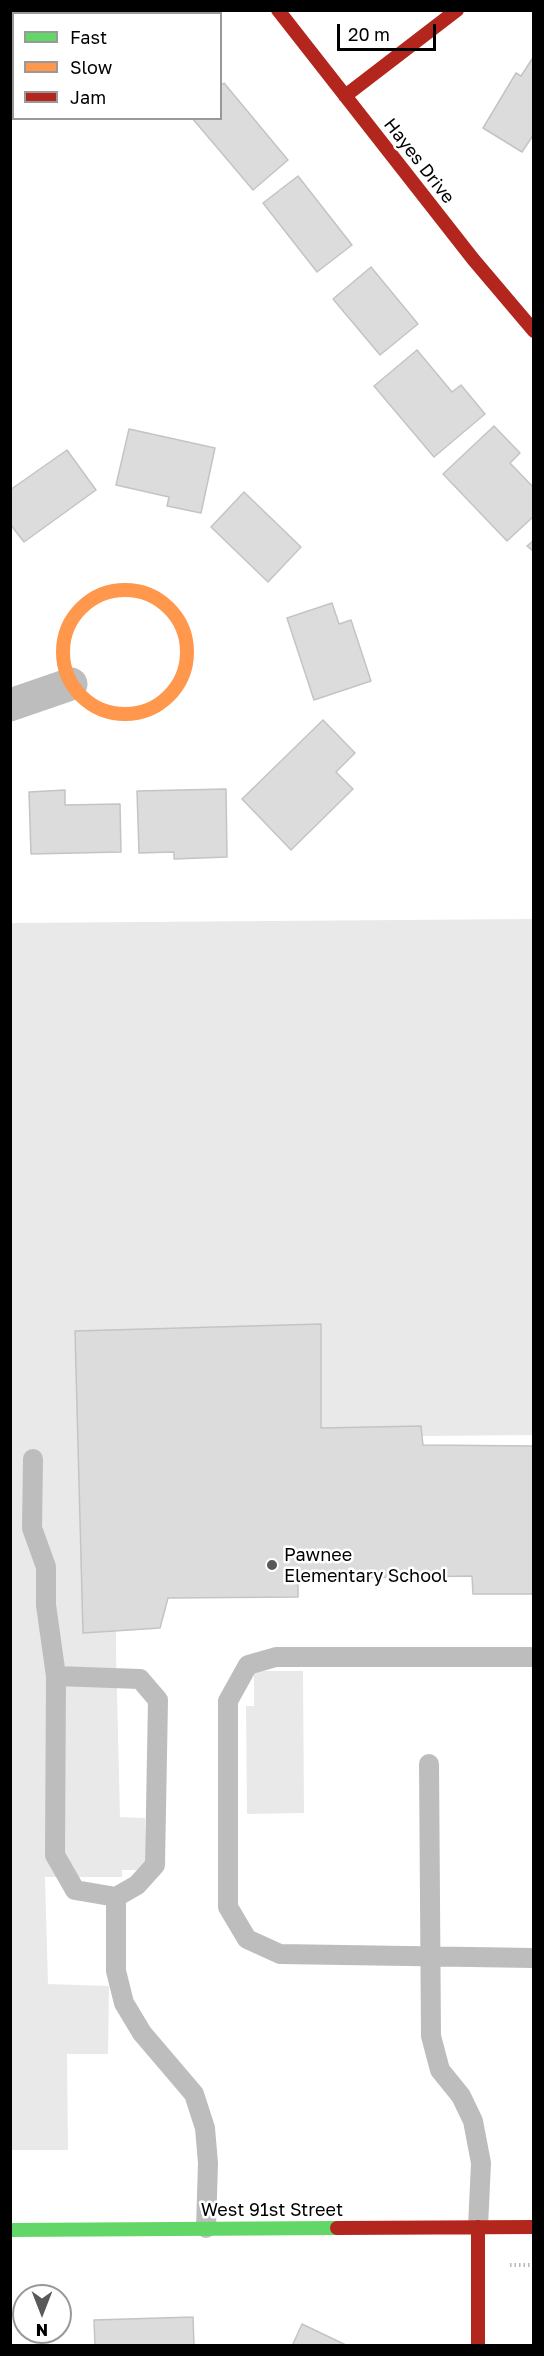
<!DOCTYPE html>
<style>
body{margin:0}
#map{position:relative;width:544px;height:2356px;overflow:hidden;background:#fff;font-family:"Golos Text",sans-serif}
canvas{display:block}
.frame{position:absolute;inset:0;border:12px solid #000;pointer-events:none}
.legend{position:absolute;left:12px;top:12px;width:210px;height:108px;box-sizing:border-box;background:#fff;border:2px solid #999;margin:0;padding:8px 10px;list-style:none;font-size:18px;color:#000}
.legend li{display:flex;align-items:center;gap:12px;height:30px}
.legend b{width:30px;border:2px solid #999}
.north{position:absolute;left:12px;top:2284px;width:60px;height:60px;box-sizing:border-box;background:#fff;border:2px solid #999;border-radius:50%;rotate:180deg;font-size:16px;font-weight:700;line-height:24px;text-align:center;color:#000}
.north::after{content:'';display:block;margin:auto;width:21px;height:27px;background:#595959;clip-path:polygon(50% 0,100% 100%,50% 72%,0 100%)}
.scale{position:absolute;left:337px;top:24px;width:99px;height:27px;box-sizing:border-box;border:3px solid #000;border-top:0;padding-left:8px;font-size:18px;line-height:21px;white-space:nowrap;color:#000;-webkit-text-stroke:4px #fff;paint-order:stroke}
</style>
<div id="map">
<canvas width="544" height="2356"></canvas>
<div class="frame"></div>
<ul class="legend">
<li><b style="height:8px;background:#63d668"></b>Fast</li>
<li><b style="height:8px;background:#ff974d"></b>Slow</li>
<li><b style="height:8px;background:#b3261e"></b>Jam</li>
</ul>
<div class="north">N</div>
<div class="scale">20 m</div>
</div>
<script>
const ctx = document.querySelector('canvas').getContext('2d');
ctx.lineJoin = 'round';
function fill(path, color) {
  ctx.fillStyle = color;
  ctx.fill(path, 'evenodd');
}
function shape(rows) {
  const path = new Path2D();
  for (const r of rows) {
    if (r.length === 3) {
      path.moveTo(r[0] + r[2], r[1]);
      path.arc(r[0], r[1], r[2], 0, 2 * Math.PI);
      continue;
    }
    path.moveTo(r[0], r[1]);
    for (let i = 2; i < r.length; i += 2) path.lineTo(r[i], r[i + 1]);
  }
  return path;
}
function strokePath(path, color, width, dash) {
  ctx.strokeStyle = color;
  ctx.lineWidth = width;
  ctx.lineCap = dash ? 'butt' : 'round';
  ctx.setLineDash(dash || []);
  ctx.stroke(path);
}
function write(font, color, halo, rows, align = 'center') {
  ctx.font = font + ' "Golos Text",sans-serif';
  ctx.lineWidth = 5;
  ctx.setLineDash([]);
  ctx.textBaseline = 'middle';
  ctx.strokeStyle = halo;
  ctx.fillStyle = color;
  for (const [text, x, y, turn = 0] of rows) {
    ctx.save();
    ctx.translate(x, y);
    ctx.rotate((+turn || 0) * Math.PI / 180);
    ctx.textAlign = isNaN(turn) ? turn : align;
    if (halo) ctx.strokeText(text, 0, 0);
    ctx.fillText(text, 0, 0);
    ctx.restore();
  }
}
const green = shape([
 [534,919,533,1435,117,1439,116,1650,120,1817,145,1818,146,1870,122,1870,122,1877,45,1877,48,1984,109,1986,108,2054,67,2054,68,2150,10,2150,10,923],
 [254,1671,303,1671,304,1813,247,1814,246,1706,254,1706]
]);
const building = shape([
 [97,10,119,10,115,14,99,14,97,10],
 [144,10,164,10,166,14,140,14,144,10],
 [534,56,534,134,522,152,483,128,516,73,521,76,534,56],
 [224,83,288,160,253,190,192,118,220,118,220,86,224,83],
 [298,176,352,245,317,272,263,203,298,176],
 [371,267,418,324,380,355,333,299,371,267],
 [417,350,452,392,461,385,485,414,434,457,374,386,417,350],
 [494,426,520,453,510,463,534,488,534,516,507,541,443,474,494,426],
 [129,429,215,448,201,513,167,506,169,497,116,485,129,429],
 [67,450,96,490,24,542,10,524,10,490,67,450],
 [244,492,301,547,268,582,211,527,244,492],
 [534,540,534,552,527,546,534,540],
 [332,603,339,624,351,620,371,681,314,700,287,618,332,603],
 [323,720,355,753,336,772,353,789,291,850,242,799,323,720],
 [226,789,227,857,174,859,174,852,139,853,137,791,226,789],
 [65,790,65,805,120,804,121,852,31,854,29,792,65,790],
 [321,1324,321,1428,421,1426,423,1445,534,1446,534,1594,473,1594,472,1576,298,1579,298,1597,168,1598,160,1628,83,1633,75,1331,321,1324],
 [193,2317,194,2346,95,2346,94,2320,193,2317],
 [302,2324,348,2346,292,2346,302,2324]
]);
const path = shape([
 [510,2265,534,2265]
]);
const lane = shape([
 [33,1459,32,1528,46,1567,46,1605,56,1676],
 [534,1657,276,1657,248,1665,228,1701,228,1907,247,1939,280,1954,534,1958],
 [429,1764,431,2036,440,2070,461,2096,473,2121,481,2163,478,2227],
 [116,1897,75,1890,55,1855,56,1676,140,1679,158,1700,155,1865,137,1885,116,1897,116,1971,124,2003,142,2033,194,2094,205,2128,208,2163,206,2228]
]);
const street = shape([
 [10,705,71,684]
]);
const fast = shape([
 [10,2230,337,2228]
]);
const slow = shape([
 [125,652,62]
]);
const jam = shape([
 [278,10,473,259,534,331],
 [345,96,457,10],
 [478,2227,478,2346],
 [337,2228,534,2227]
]);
const markers = [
 [272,1565,6,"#595959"]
];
const streetNames = [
 ["Hayes Drive",419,161,52],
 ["West 91st Street",272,2210]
];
const poiNames = [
 ["Pawnee",284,1555],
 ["Elementary School",284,1576]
];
fill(green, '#e9e9e9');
fill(building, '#dcdcdc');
strokePath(building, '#c4c4c4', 1.5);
strokePath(path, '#b8b8b8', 4, [1.5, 3]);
strokePath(lane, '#bdbdbd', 20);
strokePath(street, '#bdbdbd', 33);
strokePath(fast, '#63d668', 14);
strokePath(slow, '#ff974d', 14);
strokePath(jam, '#b3261e', 14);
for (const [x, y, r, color] of markers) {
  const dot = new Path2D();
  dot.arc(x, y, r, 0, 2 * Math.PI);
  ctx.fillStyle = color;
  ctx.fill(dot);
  strokePath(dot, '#fff', 2);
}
write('18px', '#000', '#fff', streetNames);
write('18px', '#000', '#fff', poiNames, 'left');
</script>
